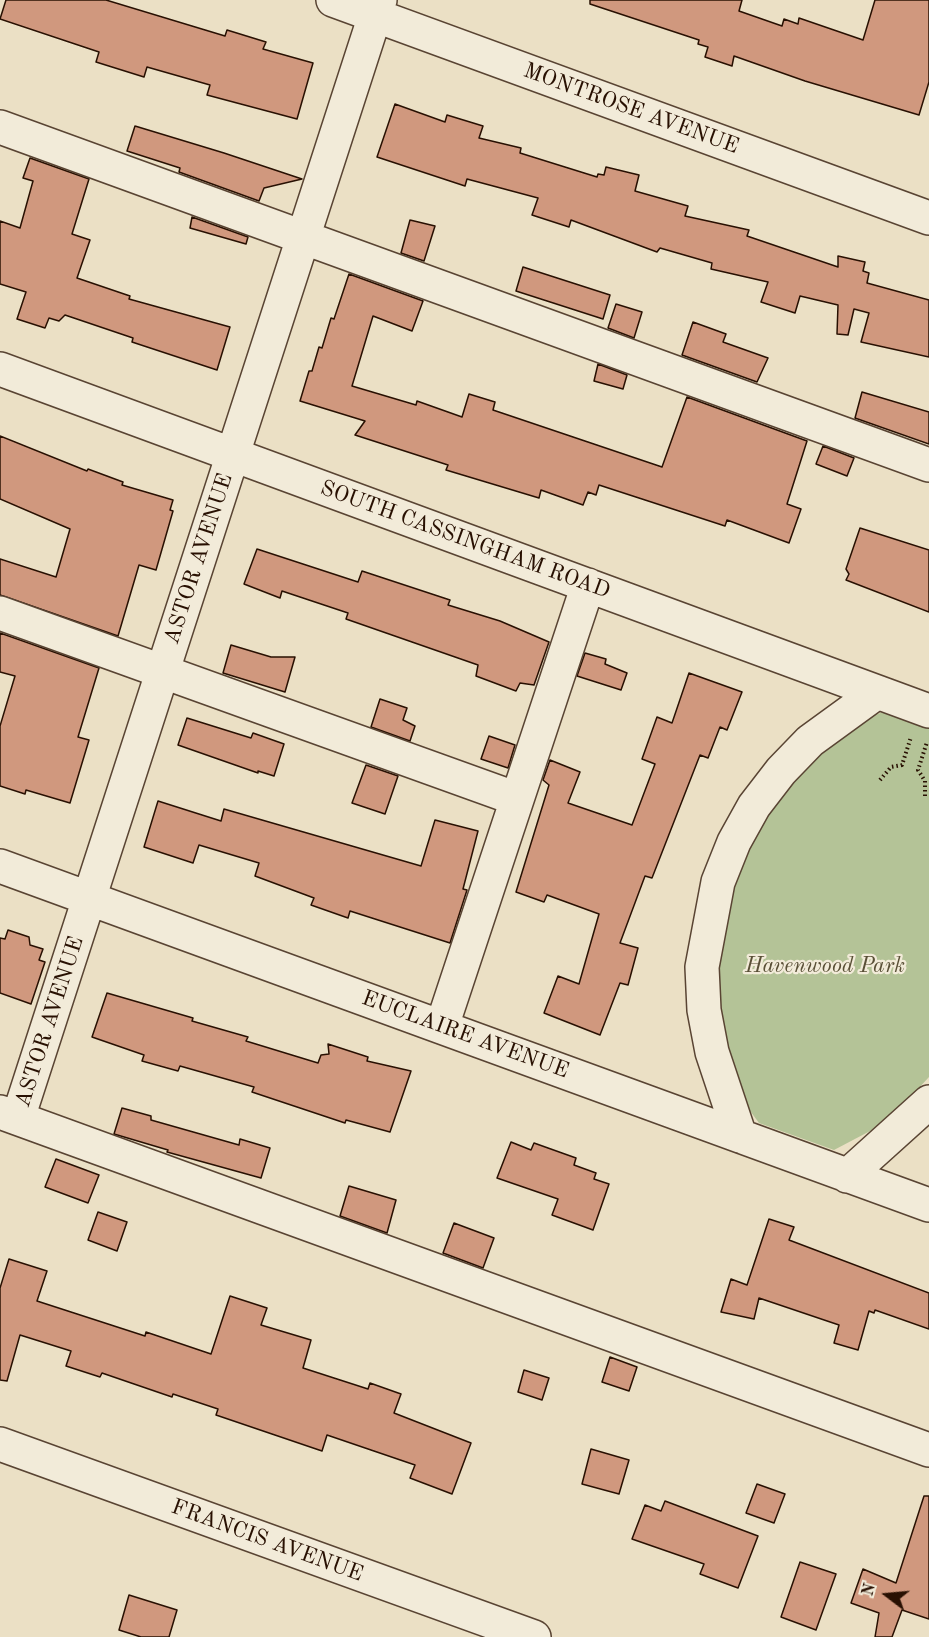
<!DOCTYPE html>
<style>
body{margin:0}
#map{position:relative;width:929px;height:1637px;overflow:hidden;background:#ebe0c5;font-family:"Old Standard TT",serif}
canvas{display:block}
.north{position:absolute;left:857px;top:1565px;width:60px;height:60px;-webkit-text-stroke:4px #f2ebd9;paint-order:stroke;rotate:286deg;font-size:16px;font-weight:700;line-height:24px;text-align:center;color:#281002}
.north::after{content:'';display:block;margin:auto;width:21px;height:27px;background:#281002;clip-path:polygon(50% 0,100% 100%,50% 72%,0 100%)}
</style>
<div id="map">
<canvas width="929" height="1637"></canvas>
<div class="north">N</div>
</div>
<script>
const ctx = document.querySelector('canvas').getContext('2d');
ctx.lineJoin = 'round';
function fill(path, color) {
  ctx.fillStyle = color;
  ctx.fill(path, 'evenodd');
}
function shape(rows) {
  const path = new Path2D();
  for (const r of rows) {
    path.moveTo(r[0], r[1]);
    for (let i = 2; i < r.length; i += 2) path.lineTo(r[i], r[i + 1]);
  }
  return path;
}
function strokePath(path, color, width, dash) {
  ctx.strokeStyle = color;
  ctx.lineWidth = width;
  ctx.lineCap = dash ? 'butt' : 'round';
  ctx.setLineDash(dash || []);
  ctx.stroke(path);
}
function write(font, color, halo, rows, align = 'center') {
  ctx.font = font + ' "Old Standard TT",serif';
  ctx.lineWidth = 4.5;
  ctx.setLineDash([]);
  ctx.textBaseline = 'middle';
  ctx.strokeStyle = halo;
  ctx.fillStyle = color;
  for (const [text, x, y, turn = 0] of rows) {
    ctx.save();
    ctx.translate(x, y);
    ctx.rotate((+turn || 0) * Math.PI / 180);
    ctx.textAlign = isNaN(turn) ? turn : align;
    if (halo) ctx.strokeText(text, 0, 0);
    ctx.fillText(text, 0, 0);
    ctx.restore();
  }
}
const green = shape([
 [883,712,929,728,929,1077,904,1104,872,1130,834,1150,759,1123,748,1108,728,1048,721,1008,719,968,724,927,734,887,749,849,768,815,793,782,821,753,867,718]
]);
const building = shape([
 [6,0,106,0,225,36,227,30,266,42,263,49,313,63,297,119,207,95,210,85,147,67,144,77,96,62,99,52,0,19,6,0],
 [590,0,742,0,739,11,782,26,784,19,798,24,799,18,863,40,875,0,929,0,929,82,919,115,805,81,734,56,732,66,705,57,708,47,698,44,699,40,590,4,590,0],
 [395,104,445,122,447,115,483,126,479,138,521,148,520,153,597,177,598,174,604,175,606,167,639,175,635,191,688,206,685,216,749,230,747,236,838,267,838,256,865,262,863,271,869,273,867,283,929,300,929,357,861,342,869,313,854,309,848,335,837,334,838,305,800,296,795,313,761,302,768,282,711,269,712,263,660,248,657,252,571,220,569,227,532,215,538,198,467,179,465,186,377,157,395,104],
 [135,126,224,153,302,179,264,188,259,201,179,172,180,168,127,151,135,126],
 [30,158,89,179,72,234,90,240,77,278,130,296,129,299,230,327,217,370,132,342,133,338,65,315,59,321,49,318,45,328,17,319,26,292,0,284,0,221,20,228,33,181,23,178,30,158],
 [192,217,248,237,246,244,190,228,192,217],
 [410,220,435,226,424,261,401,253,410,220],
 [523,267,610,295,603,319,516,291,523,267],
 [349,274,423,301,412,331,373,316,352,386,416,405,417,401,462,417,469,394,495,402,493,410,662,467,687,397,807,441,787,504,801,509,789,543,727,520,725,526,599,485,596,495,588,492,583,505,541,490,539,498,446,470,448,465,355,435,365,421,300,401,309,371,312,371,319,347,322,348,331,318,334,319,349,274],
 [616,304,642,312,634,338,608,328,616,304],
 [693,322,726,334,723,342,768,358,757,382,682,355,693,322],
 [598,364,627,375,623,389,594,381,598,364],
 [862,392,929,412,929,444,855,418,862,392],
 [0,436,87,471,88,469,123,482,122,485,173,500,170,510,173,511,156,570,139,565,118,636,0,595,0,559,56,577,70,529,0,499,0,436],
 [823,446,854,458,847,476,816,464,823,446],
 [860,528,929,550,929,612,846,580,849,574,846,569,860,528],
 [257,549,358,582,362,571,450,600,448,605,500,621,549,642,534,685,520,683,516,691,476,676,478,665,346,619,348,613,282,591,280,598,244,584,257,549],
 [0,633,99,668,78,737,89,740,70,803,26,790,25,794,0,786,0,726,15,676,0,672,0,633],
 [231,645,271,657,295,657,285,692,223,673,231,645],
 [585,653,606,659,605,664,627,673,621,690,577,676,585,653],
 [689,673,742,692,727,730,720,727,708,758,700,755,652,878,645,876,620,943,638,948,628,985,620,983,600,1035,544,1013,558,976,579,984,599,914,547,895,544,902,516,892,549,785,543,780,550,760,580,772,568,803,632,825,655,764,642,759,657,717,672,723,689,673],
 [380,699,407,708,403,720,415,726,410,741,371,727,380,699],
 [187,718,251,738,253,733,284,744,274,776,258,771,258,773,178,745,187,718],
 [489,736,515,745,508,768,481,759,489,736],
 [366,765,398,776,385,814,352,803,366,765],
 [158,801,221,821,224,809,421,866,435,820,478,831,463,889,467,890,450,943,350,911,348,918,311,905,314,898,255,876,259,863,199,845,193,863,144,847,158,801],
 [8,930,29,937,30,945,43,949,39,960,45,962,31,1004,0,993,0,938,5,939,8,930],
 [107,993,193,1018,192,1021,248,1037,246,1041,318,1063,321,1055,329,1054,328,1044,368,1057,367,1061,411,1071,390,1132,346,1120,345,1123,252,1092,254,1087,180,1066,178,1071,142,1061,144,1055,92,1037,107,993],
 [122,1108,151,1116,151,1120,239,1145,240,1139,270,1148,261,1178,167,1152,168,1150,114,1134,122,1108],
 [511,1142,531,1150,534,1143,576,1158,574,1165,596,1173,594,1179,609,1184,593,1230,552,1215,558,1199,497,1178,511,1142],
 [56,1159,99,1175,88,1203,45,1187,56,1159],
 [349,1186,396,1200,387,1233,340,1216,349,1186],
 [98,1212,127,1222,117,1251,88,1240,98,1212],
 [769,1219,794,1227,789,1240,929,1293,929,1329,875,1310,874,1313,869,1311,858,1350,834,1343,839,1325,759,1298,754,1319,721,1312,731,1279,747,1285,769,1219],
 [454,1223,494,1238,483,1268,443,1253,454,1223],
 [9,1259,47,1271,37,1301,145,1336,146,1332,211,1354,230,1296,267,1308,261,1325,311,1340,303,1368,368,1389,370,1383,401,1394,394,1413,471,1443,452,1494,410,1478,415,1465,327,1435,322,1451,216,1415,218,1409,173,1394,172,1397,102,1373,100,1377,66,1366,71,1351,20,1335,7,1381,0,1380,0,1288,9,1259],
 [610,1357,637,1367,629,1391,602,1382,610,1357],
 [524,1370,549,1378,542,1400,518,1392,524,1370],
 [591,1449,629,1460,619,1494,582,1484,591,1449],
 [757,1484,785,1494,774,1523,746,1513,757,1484],
 [924,1496,929,1496,929,1619,902,1610,892,1637,875,1637,879,1613,851,1603,863,1569,896,1583,924,1496],
 [665,1501,758,1536,738,1588,700,1574,704,1564,632,1539,645,1505,661,1511,665,1501],
 [800,1562,836,1574,816,1630,781,1617,800,1562],
 [129,1595,177,1610,169,1637,141,1637,119,1630,129,1595]
]);
const path = shape([
 [880,780,891,767,902,765,911,737],
 [925,796,925,781,918,770,927,742]
]);
const minor = shape([
 [333,0,929,218],
 [0,127,929,465],
 [0,369,929,711],
 [0,613,517,799],
 [0,866,929,1205],
 [442,1026,588,585],
 [0,1112,929,1450],
 [18,1118,380,0],
 [740,1136,712,1052,704,1010,702,967,718,882,734,842,754,806,781,771,810,741,876,693],
 [847,1176,929,1102],
 [0,1444,534,1637]
]);
const streetNames = [
 ["MONTROSE AVENUE",631,109,20],
 ["SOUTH CASSINGHAM ROAD",465,540,20],
 ["ASTOR AVENUE",199,559,-72],
 ["ASTOR AVENUE",50,1022,-72],
 ["EUCLAIRE AVENUE",465,1035,20],
 ["FRANCIS AVENUE",267,1541,20]
];
const parkNames = [
 ["Havenwood Park",825,966]
];
fill(green, '#b4c397');
fill(building, '#d0987e');
strokePath(building, '#281002', 1.5);
strokePath(minor, '#594433', 36);
strokePath(path, '#281002', 4, [1.5, 3]);
strokePath(minor, '#f2ebd9', 33);
write('22px', '#281002', '#f2ebd9', streetNames);
write('italic 22px', '#594f36', '#f2ebd9', parkNames);
</script>
